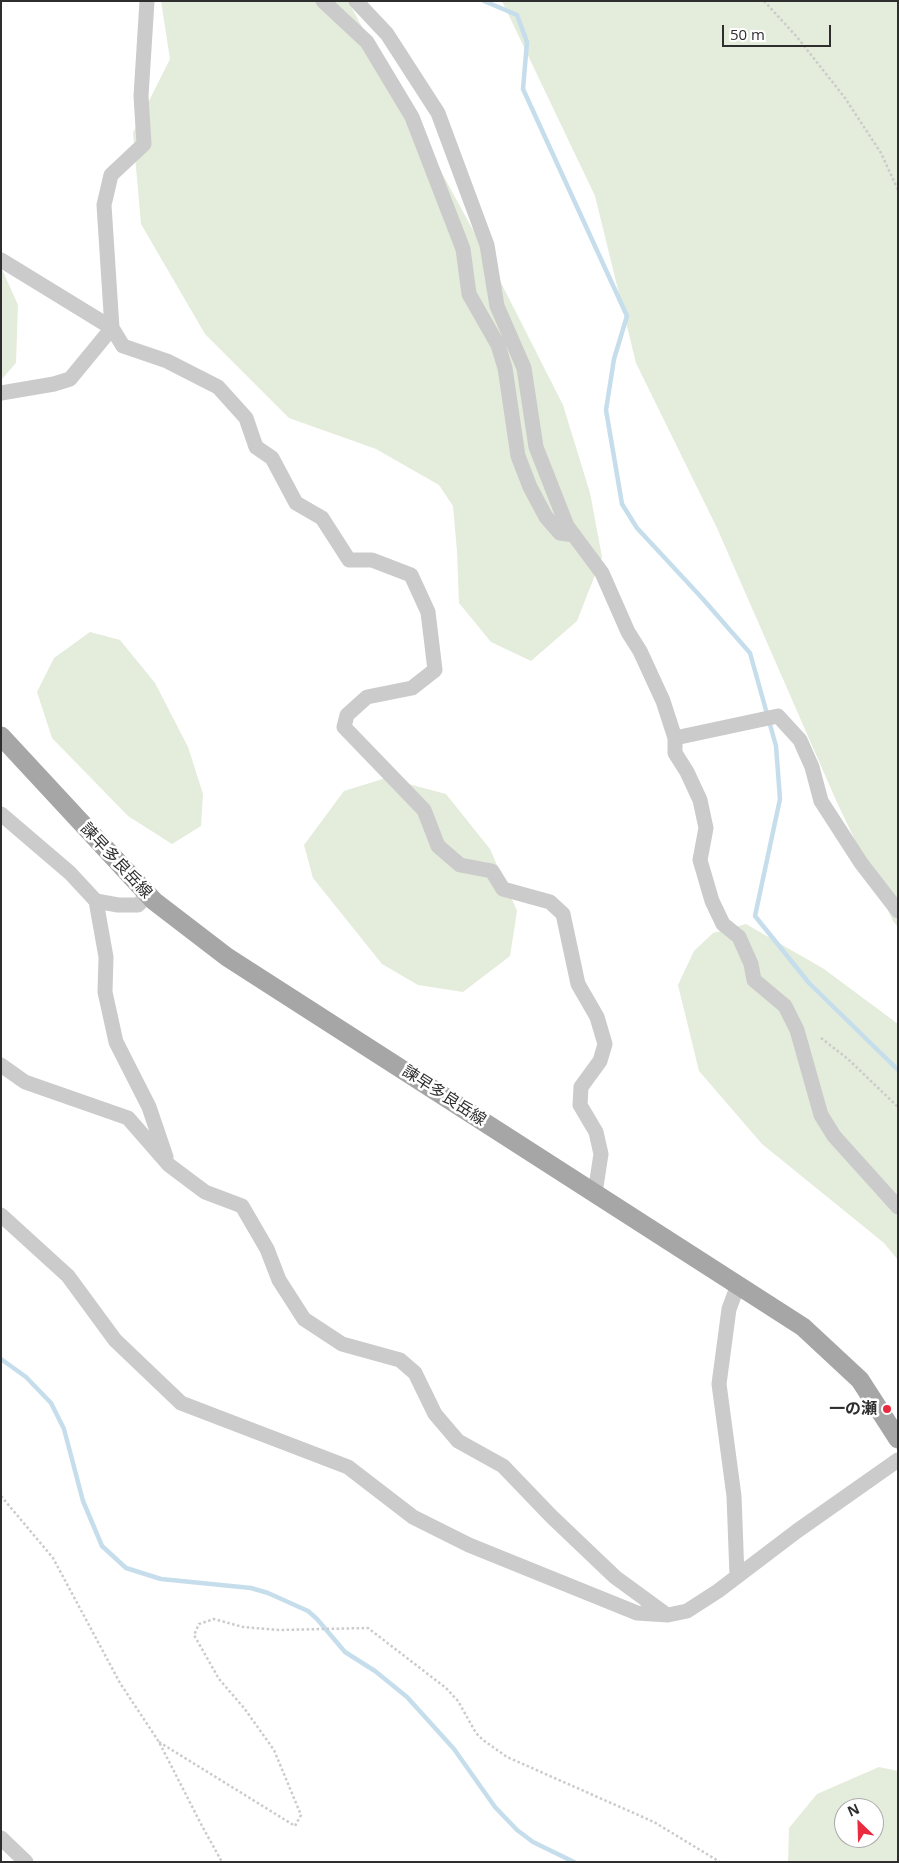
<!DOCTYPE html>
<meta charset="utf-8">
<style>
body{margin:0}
#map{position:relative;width:899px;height:1863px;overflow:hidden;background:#fff;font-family:"Open Sans",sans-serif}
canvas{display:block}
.frame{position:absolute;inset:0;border:2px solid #2e2e2e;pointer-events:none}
.north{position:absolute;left:834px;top:1798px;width:50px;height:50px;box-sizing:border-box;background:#fff;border:1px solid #ababab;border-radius:50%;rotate:336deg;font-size:14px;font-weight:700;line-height:20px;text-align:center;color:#2e2e2e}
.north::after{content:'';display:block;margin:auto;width:18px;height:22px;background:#ea2a3e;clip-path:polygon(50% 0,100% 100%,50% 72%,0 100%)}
.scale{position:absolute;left:722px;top:25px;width:109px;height:22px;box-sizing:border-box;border:2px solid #2e2e2e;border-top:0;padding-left:6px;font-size:15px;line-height:18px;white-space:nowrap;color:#2e2e2e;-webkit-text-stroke:4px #fff;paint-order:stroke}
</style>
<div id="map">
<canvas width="899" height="1863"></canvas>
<div class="frame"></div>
<div class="north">N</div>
<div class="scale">50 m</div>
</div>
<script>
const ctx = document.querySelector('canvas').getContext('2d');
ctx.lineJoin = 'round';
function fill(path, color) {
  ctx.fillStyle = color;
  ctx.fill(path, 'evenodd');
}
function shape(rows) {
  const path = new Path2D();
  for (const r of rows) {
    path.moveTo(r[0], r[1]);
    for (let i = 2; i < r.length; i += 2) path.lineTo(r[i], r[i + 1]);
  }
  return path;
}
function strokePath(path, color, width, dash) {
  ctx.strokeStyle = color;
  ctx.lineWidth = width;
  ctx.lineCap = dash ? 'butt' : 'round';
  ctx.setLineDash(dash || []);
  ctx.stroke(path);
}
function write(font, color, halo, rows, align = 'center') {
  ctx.font = font + ' "Open Sans","Noto Sans JP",sans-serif';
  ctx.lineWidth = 5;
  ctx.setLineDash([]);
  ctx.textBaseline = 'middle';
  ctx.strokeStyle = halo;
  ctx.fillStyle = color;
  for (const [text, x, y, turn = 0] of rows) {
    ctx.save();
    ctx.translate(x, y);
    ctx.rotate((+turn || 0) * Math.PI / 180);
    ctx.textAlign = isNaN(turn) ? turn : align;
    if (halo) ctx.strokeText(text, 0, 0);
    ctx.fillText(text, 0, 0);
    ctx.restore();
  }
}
const green = shape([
 [161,1,348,1,491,263,563,405,590,493,602,557,577,621,531,661,491,642,459,603,457,551,453,506,439,485,376,449,289,418,205,334,141,224,133,133,170,59],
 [502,1,898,1,898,927,893,921,835,798,717,528,636,363,595,196],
 [1,267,18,305,16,363,1,380],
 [90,632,120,640,155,683,188,747,203,794,201,826,172,844,128,816,52,738,37,692,54,658],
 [386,778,446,794,490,849,517,911,510,956,463,992,418,985,382,964,313,878,304,845,344,791],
 [746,924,824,969,898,1024,898,1260,884,1243,762,1144,699,1071,678,985,694,951,713,933],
 [879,1767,898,1771,898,1862,788,1862,789,1828,817,1794],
 [844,1808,874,1808,874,1838,844,1838]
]);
const stream = shape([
 [484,1,517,15,527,42,523,89,627,316,614,359,606,410,622,504,637,528,702,598,750,653,776,746,780,799,755,916,809,983,898,1070],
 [1,1359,26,1377,51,1403,64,1429,83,1501,102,1546,126,1568,161,1579,251,1588,268,1593,308,1611,317,1619,345,1652,375,1671,407,1697,454,1749,495,1807,517,1830,533,1842,574,1862]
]);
const path = shape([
 [764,1,797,37,845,98,881,153,898,190],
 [821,1038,848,1059,898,1107],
 [1,1496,53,1558,120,1683,159,1742,202,1826,222,1862],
 [159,1742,295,1826,301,1815,274,1750,244,1708,219,1679,194,1635,199,1624,214,1619,243,1627,279,1630,368,1628,446,1688,458,1701,476,1733,483,1740,507,1757,654,1822,720,1862]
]);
const minor = shape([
 [323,1,367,42,412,117,463,249,469,294,498,345,505,368,518,456,530,487,546,517,560,533,574,535],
 [356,1,387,34,438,113,487,245,497,306,524,368,536,447,567,526,602,573,628,632,640,651,663,701,675,738,675,753,687,772,700,800,706,828,700,860,712,901,723,924,739,937,751,964,754,980,785,1006,797,1030,821,1115,834,1136,898,1207],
 [1,260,112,328,123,346,167,361,218,387,246,418,256,447,272,458,296,503,322,518,349,560,372,560,411,575,428,612,435,670,412,688,367,697,347,715,344,727,424,810,438,846,460,865,492,871,503,889,550,902,563,914,578,984,597,1017,605,1044,600,1061,581,1087,580,1105,596,1132,601,1154,595,1193],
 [1,393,54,384,70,379,112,328,104,205,111,175,144,144,141,96,147,1],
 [675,738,778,716,800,740,812,767,821,801,861,863,898,911],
 [1,814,70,873,96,901],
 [147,896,138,905,118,905,96,901,106,957,105,992,116,1042,149,1107,166,1157],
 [1,1065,25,1082,128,1118,169,1165,205,1192,242,1206,267,1249,279,1280,304,1319,342,1344,400,1360,415,1373,435,1414,458,1441,503,1466,551,1516,615,1577,667,1615],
 [1,1215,68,1276,115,1340,181,1403,348,1467,413,1517,469,1545,637,1613,668,1615,687,1611,718,1591,797,1531,898,1460],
 [737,1576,734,1496,719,1384,729,1309,738,1285],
 [1,1838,26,1862]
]);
const major = shape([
 [1,736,154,901,227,957,803,1327,860,1380,898,1439]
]);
const markers = [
 [887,1409,5,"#ea2a3e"]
];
const streetNames = [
 ["諫早多良岳線",116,861,47],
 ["諫早多良岳線",444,1096,33]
];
const poiNames = [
 ["一の瀬",877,1409]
];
fill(green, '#e4ecdb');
strokePath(stream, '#c6deec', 4.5);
strokePath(path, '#cbcbcb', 2.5, [2.5, 2.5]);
strokePath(minor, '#cbcbcb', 15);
strokePath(major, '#a6a6a6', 19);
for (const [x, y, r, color] of markers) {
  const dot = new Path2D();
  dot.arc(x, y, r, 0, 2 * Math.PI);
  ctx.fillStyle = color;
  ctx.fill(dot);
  strokePath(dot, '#fff', 2);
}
write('16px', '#2e2e2e', '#fff', streetNames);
write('bold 16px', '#2e2e2e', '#fff', poiNames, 'right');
</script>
